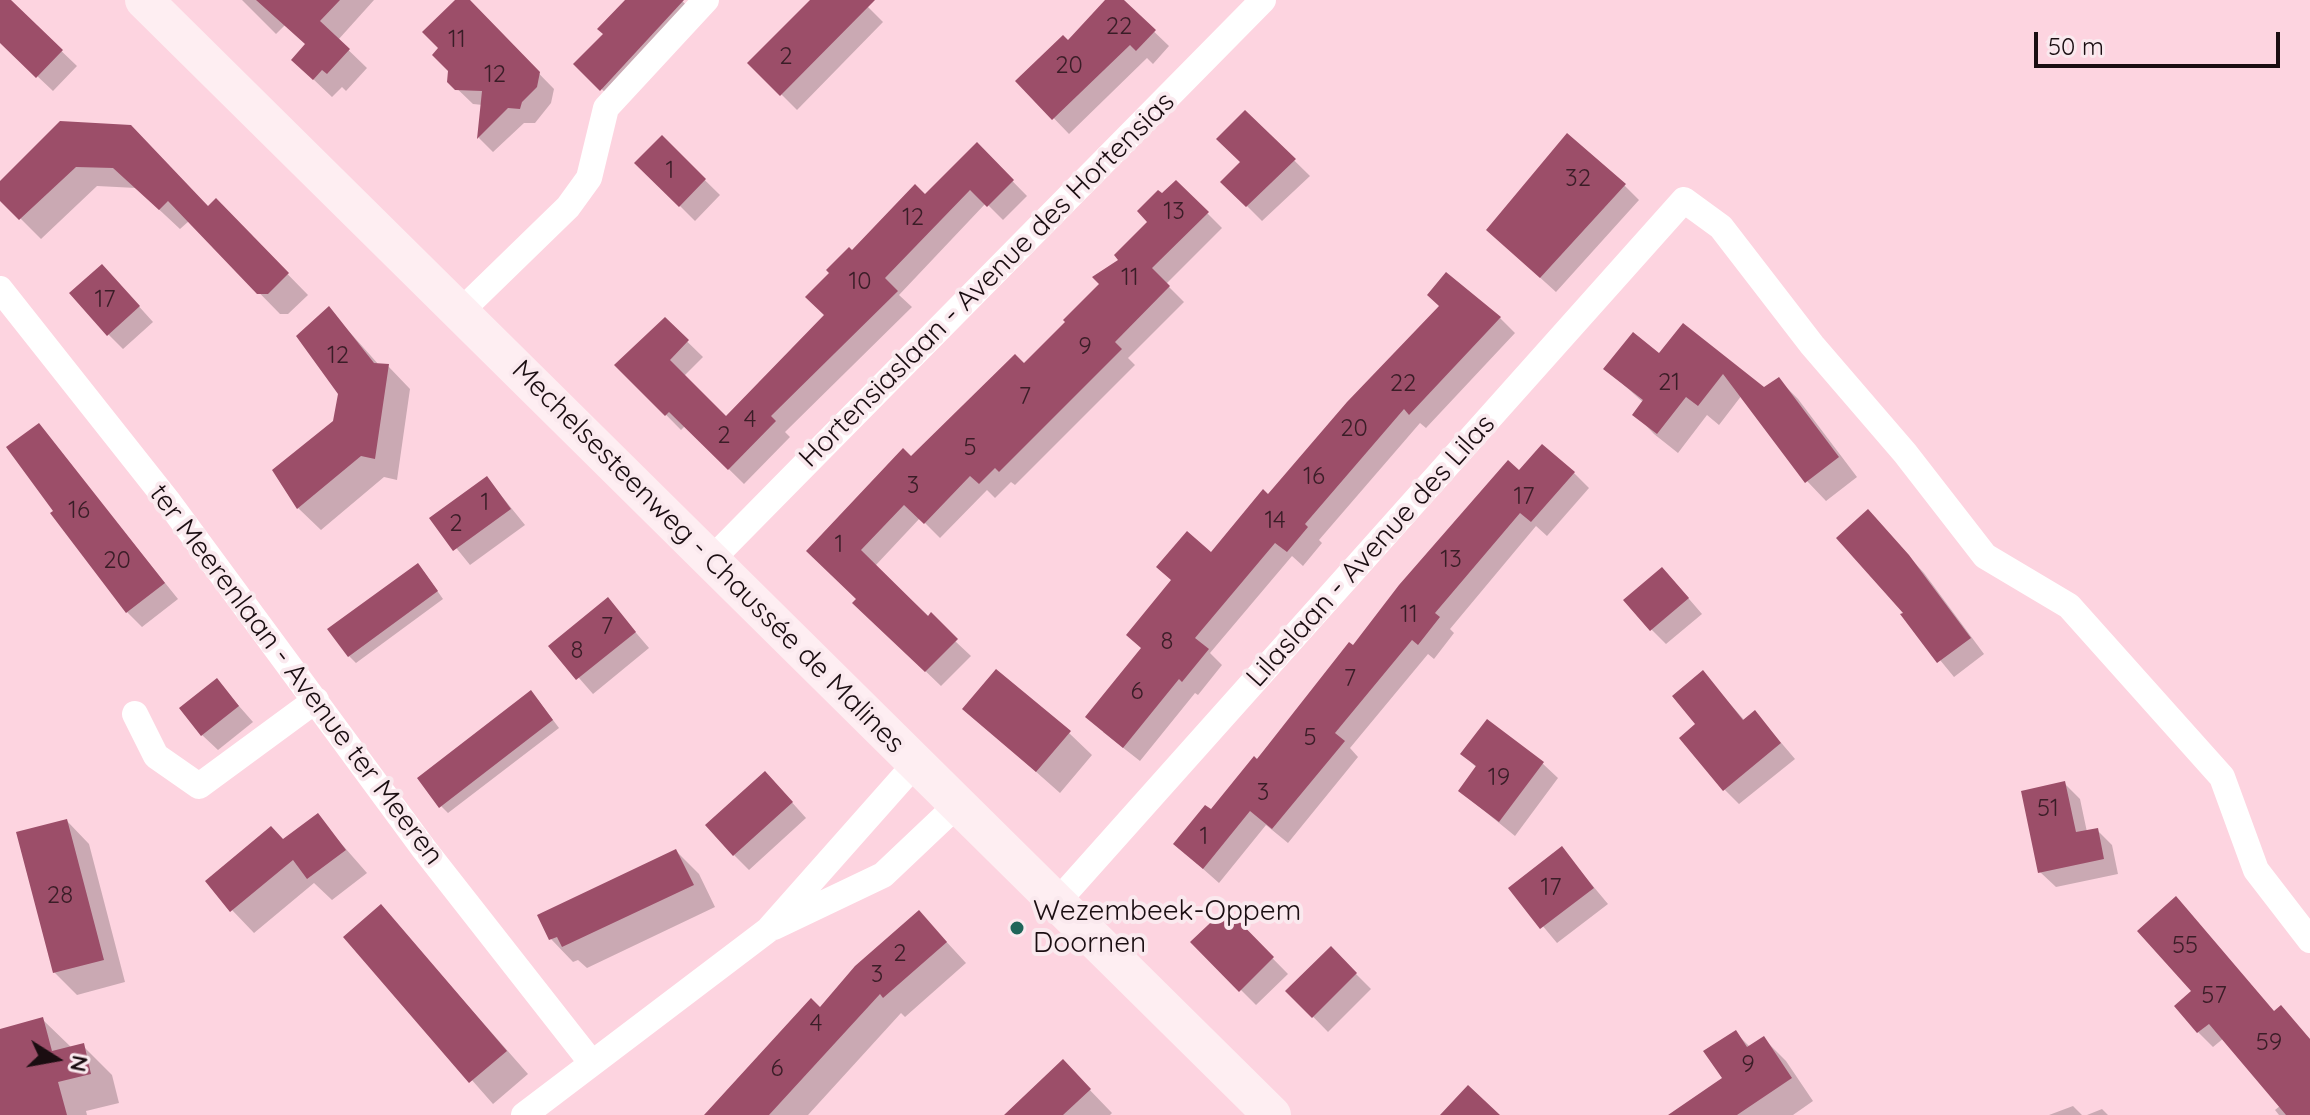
<!DOCTYPE html>
<meta charset="utf-8">
<style>
body{margin:0}
#map{position:relative;width:2310px;height:1115px;overflow:hidden;background:#fdd4e0;font-family:Quicksand,sans-serif}
canvas{display:block}
.north{position:absolute;left:16px;top:1019px;width:80px;height:80px;-webkit-text-stroke:6px #fae9ee;paint-order:stroke;rotate:101deg;font-size:22px;font-weight:700;line-height:32px;text-align:center;color:#1a0d11}
.north::after{content:'';display:block;margin:auto;width:28px;height:36px;background:#1a0d11;clip-path:polygon(50% 0,100% 100%,50% 72%,0 100%)}
.scale{position:absolute;left:2034px;top:32px;width:246px;height:36px;box-sizing:border-box;border:4px solid #1a0d11;border-top:0;padding-left:10px;font-size:24px;line-height:28px;white-space:nowrap;color:#1a0d11;-webkit-text-stroke:6px #fae9ee;paint-order:stroke}
</style>
<div id="map">
<canvas width="2310" height="1115"></canvas>
<div class="north">N</div>
<div class="scale">50 m</div>
</div>
<script>
const ctx = document.querySelector('canvas').getContext('2d');
ctx.lineJoin = 'round';
function fill(path, color) {
  ctx.fillStyle = color;
  ctx.fill(path, 'evenodd');
}
function shape(rows) {
  const path = new Path2D();
  for (const r of rows) {
    path.moveTo(r[0], r[1]);
    for (let i = 2; i < r.length; i += 2) path.lineTo(r[i], r[i + 1]);
  }
  return path;
}
function strokePath(path, color, width, dash) {
  ctx.strokeStyle = color;
  ctx.lineWidth = width;
  ctx.lineCap = dash ? 'butt' : 'round';
  ctx.setLineDash(dash || []);
  ctx.stroke(path);
}
function write(font, color, halo, rows, align = 'center') {
  ctx.font = font + ' Quicksand,sans-serif';
  ctx.lineWidth = 8;
  ctx.setLineDash([]);
  ctx.textBaseline = 'middle';
  ctx.strokeStyle = halo;
  ctx.fillStyle = color;
  for (const [text, x, y, turn = 0] of rows) {
    ctx.save();
    ctx.translate(x, y);
    ctx.rotate((+turn || 0) * Math.PI / 180);
    ctx.textAlign = isNaN(turn) ? turn : align;
    if (halo) ctx.strokeText(text, 0, 0);
    ctx.fillText(text, 0, 0);
    ctx.restore();
  }
}
const shadow = shape([
 [0,0,8,0,77,66,53,91,0,41],
 [242,0,374,0,338,40,367,68,346,91,342,87,332,97,312,78,307,45,285,25,276,34],
 [458,0,467,0,554,89,551,103,535,123,524,123,493,152,479,138,483,105,473,104,449,81,450,70,441,48],
 [640,0,681,0,698,16,617,104,576,64],
 [812,0,861,0,883,22,797,110,750,63],
 [1108,0,1121,0,1169,46,1153,64,1147,58,1069,134,1018,81,1068,42],
 [1245,112,1310,176,1262,221,1223,182,1242,162],
 [61,123,209,208,216,201,308,295,288,314,280,314,189,221,180,229,136,188,97,186,41,239,0,198,0,184],
 [662,138,720,195,695,221,637,163],
 [977,145,1027,196,1003,220,986,203,899,295,912,307,785,432,790,437,744,484,685,426,681,430,617,365,665,320,703,357,683,377,726,419,826,315,852,252,925,197],
 [1176,182,1222,228,1166,284,1184,302,1128,358,1135,365,1015,485,1011,482,995,498,987,490,940,538,920,518,875,566,971,656,941,686,870,618,859,599,809,551,911,459,1024,366,1068,322,1121,261,1150,222,1162,196],
 [1624,185,1639,200,1556,292,1504,245],
 [117,282,153,322,123,349,108,334],
 [329,309,379,365,388,366,410,389,397,480,384,477,321,530,298,508,335,422,340,394],
 [1500,318,1515,333,1426,428,1420,423,1319,540,1322,543,1303,566,1292,556,1210,653,1222,665,1198,695,1195,693,1140,761,1103,732,1142,649,1211,555,1268,496],
 [1684,326,1764,390,1778,379,1798,399,1857,477,1826,501,1807,481,1742,395,1719,425,1707,415,1678,453,1654,434,1635,414,1644,403,1606,369,1660,356],
 [38,425,178,599,142,627,127,612,9,447],
 [1520,472,1574,473,1589,488,1547,536,1536,526,1450,629,1454,633,1434,659,1428,654,1350,748,1358,757,1288,843,1266,825,1219,883,1175,844,1211,812,1353,648],
 [487,478,525,525,470,565,432,518],
 [1882,527,1924,573,1984,654,1954,677,1903,615,1906,613],
 [424,572,443,599,356,663,349,656],
 [1677,585,1702,614,1666,644,1651,629],
 [608,600,649,648,593,694,551,646],
 [1703,673,1745,721,1755,712,1795,759,1739,804,1724,789,1698,725],
 [217,681,253,722,218,750,202,735],
 [538,700,559,728,448,813,441,806],
 [965,709,1069,733,1092,755,1060,793],
 [1463,754,1542,763,1558,778,1515,836,1460,791,1477,768],
 [2065,784,2080,799,2087,832,2097,830,2112,845,2118,874,2056,887,2040,872],
 [780,789,806,818,749,870,734,855],
 [317,816,367,873,332,900,314,883,254,933,232,910,284,841],
 [67,821,89,844,125,982,77,995,54,972],
 [1562,849,1608,904,1557,943,1511,888],
 [676,851,699,874,715,907,587,968,578,960,573,962,551,939],
 [381,907,528,1074,493,1104,346,937],
 [1226,911,1288,974,1256,1005,1193,942],
 [919,912,966,963,905,1017,901,1013,808,1115,718,1115],
 [1331,949,1371,989,1328,1032,1288,991],
 [2194,991,2275,1012,2310,1039,2310,1115,2279,1115,2275,1110,2280,1106,2224,1038,2213,1047,2198,1032,2177,1006],
 [43,1020,72,1048,83,1046,112,1075,119,1103,86,1111,87,1115,0,1115,0,1031],
 [1735,1032,1750,1047,1763,1038,1786,1061,1813,1101,1793,1115,1697,1115,1724,1079],
 [1085,1085,1112,1113,1110,1115,1006,1115],
 [2073,1106,2082,1115,2049,1115],
 [2102,1109,2108,1115,2087,1115]
]);
const building = shape([
 [0,0,11,0,63,50,36,78,0,43],
 [256,0,340,0,320,21,350,49,327,74,322,70,313,80,291,60,305,44],
 [455,0,470,0,540,72,537,87,522,102,520,109,508,108,477,139,482,91,455,90,447,82,448,71,432,55,438,48,422,32],
 [625,0,684,0,600,91,573,64,603,34,597,29],
 [810,0,875,0,780,96,747,63],
 [1105,0,1124,0,1156,30,1136,51,1130,45,1052,120,1015,81,1063,35,1068,40],
 [1245,110,1296,159,1246,207,1220,182,1240,162,1216,139],
 [60,121,131,125,208,206,216,198,289,273,268,294,257,294,168,201,159,210,113,168,76,167,19,220,0,201,0,181],
 [1567,133,1626,184,1540,278,1486,230],
 [662,135,706,179,679,207,634,163],
 [977,142,1014,180,987,207,970,190,885,278,898,291,771,416,776,421,728,470,669,412,665,416,614,365,665,317,689,340,670,360,726,416,824,315,805,297,829,273,826,270,849,247,852,250,915,184,925,194],
 [1176,180,1209,212,1152,268,1170,286,1115,342,1122,349,999,472,995,468,979,484,970,476,924,524,904,505,861,550,928,616,931,612,958,639,925,672,852,603,856,599,806,551,903,448,911,456,1015,354,1024,363,1065,322,1063,320,1099,284,1092,277,1118,260,1114,255,1147,222,1137,211,1158,190,1162,193],
 [102,264,140,306,107,336,69,293],
 [1446,272,1501,317,1409,415,1404,409,1305,524,1308,527,1287,552,1275,543,1195,638,1209,649,1182,682,1179,679,1123,748,1085,717,1141,648,1126,635,1171,580,1156,567,1187,531,1211,552,1263,489,1268,494,1347,402,1439,306,1427,295],
 [329,306,374,363,389,364,375,459,361,456,297,509,272,470,333,421,338,394,296,336],
 [1683,323,1764,387,1779,377,1839,457,1805,483,1723,374,1698,406,1686,397,1657,434,1632,415,1643,400,1603,369,1633,332,1659,353],
 [39,423,165,583,126,613,50,513,53,511,6,447],
 [1542,444,1575,472,1531,522,1520,513,1435,613,1440,617,1418,645,1412,640,1335,733,1345,741,1272,829,1250,811,1203,869,1173,844,1205,805,1211,809,1254,756,1257,759,1349,642,1353,645,1399,585,1508,460,1519,470],
 [487,476,511,509,453,551,429,518],
 [1868,509,1909,555,1971,638,1937,663,1900,614,1903,613,1836,538],
 [418,563,438,591,348,657,327,629],
 [1662,567,1689,598,1650,631,1623,600],
 [608,597,636,632,576,680,548,646],
 [996,669,1071,731,1036,772,962,709],
 [1703,670,1743,720,1755,710,1781,743,1723,791,1679,738,1695,724,1672,696],
 [217,678,239,706,201,736,179,708],
 [531,690,553,720,439,808,417,778],
 [1487,719,1544,762,1499,822,1458,791,1476,766,1460,754],
 [765,771,793,802,733,856,705,825],
 [2065,781,2076,832,2098,828,2104,859,2038,873,2021,791],
 [318,813,346,850,307,879,293,860,230,912,205,881,271,826,283,839],
 [67,819,104,960,53,973,16,832],
 [1562,846,1594,888,1540,929,1508,888],
 [676,849,694,885,562,947,557,937,549,940,537,915],
 [2176,896,2274,1011,2281,1005,2310,1039,2310,1115,2286,1115,2209,1024,2197,1033,2174,1006,2191,991,2137,931],
 [381,904,507,1051,469,1083,343,937],
 [1226,908,1274,957,1239,992,1190,942],
 [919,910,947,942,883,998,880,994,769,1115,704,1115,811,998,820,1007,855,966],
 [1331,946,1357,973,1312,1018,1285,991],
 [43,1017,52,1051,84,1043,91,1074,58,1082,67,1115,0,1115,0,1029],
 [1736,1030,1747,1047,1764,1036,1792,1078,1737,1115,1668,1115,1722,1078,1703,1051],
 [1063,1059,1091,1089,1063,1115,1004,1115],
 [1468,1085,1500,1115,1440,1115]
]);
const minor = shape([
 [0,289,167,500,424,849,591,1062],
 [460,312,568,207,589,178,606,108,706,0],
 [711,560,1263,0],
 [135,714,156,756,199,786,316,700],
 [1057,902,1684,200,1721,227,1812,345,1905,453,1985,556,2069,606,2222,777,2256,870,2310,940],
 [774,927,883,875,958,804],
 [524,1115,768,930,916,763]
]);
const secondary = shape([
 [144,0,1272,1115]
]);
const markers = [
 [1017,928,8,"#1f6559"]
];
const numberNames = [
 ["22",1119,27],
 ["11",457,40],
 ["2",786,57],
 ["20",1069,66],
 ["12",495,75],
 ["1",670,171],
 ["32",1578,179],
 ["13",1174,212],
 ["12",913,218],
 ["11",1130,278],
 ["10",860,282],
 ["17",105,300],
 ["9",1085,347],
 ["12",338,356],
 ["21",1669,383],
 ["22",1403,384],
 ["7",1025,397],
 ["4",750,420],
 ["20",1354,429],
 ["2",724,436],
 ["5",970,448],
 ["16",1314,477],
 ["3",913,486],
 ["17",1524,497],
 ["1",485,503],
 ["16",79,511],
 ["14",1275,521],
 ["2",456,524],
 ["1",839,545],
 ["13",1451,560],
 ["20",117,561],
 ["11",1409,615],
 ["7",607,627],
 ["8",1167,642],
 ["8",577,651],
 ["7",1350,679],
 ["6",1137,692],
 ["5",1310,738],
 ["19",1499,778],
 ["3",1263,793],
 ["51",2048,809],
 ["1",1204,837],
 ["17",1551,888],
 ["28",60,896],
 ["55",2185,946],
 ["2",900,954],
 ["3",877,975],
 ["57",2214,996],
 ["4",816,1024],
 ["59",2269,1043],
 ["9",1748,1065],
 ["6",777,1069]
];
const streetNames = [
 ["Hortensiaslaan - Avenue des Hortensias",987,280,-45],
 ["Lilaslaan - Avenue des Lilas",1371,551,-48],
 ["Mechelsesteenweg - Chaussée de Malines",708,557,45],
 ["ter Meerenlaan - Avenue ter Meeren",296,675,53]
];
const poiNames = [
 ["Wezembeek-Oppem",1033,912],
 ["Doornen",1033,944]
];
fill(shadow, '#0003');
fill(building, '#9c4e69');
strokePath(minor, '#fff', 26);
strokePath(secondary, '#feeef2', 38);
for (const [x, y, r, color] of markers) {
  const dot = new Path2D();
  dot.arc(x, y, r, 0, 2 * Math.PI);
  ctx.fillStyle = color;
  ctx.fill(dot);
  strokePath(dot, '#fae9ee', 3);
}
write('24px', '#3a1d27', null, numberNames);
write('28px', '#1a0d11', '#fae9ee', streetNames);
write('28px', '#1a0d11', '#fae9ee', poiNames, 'left');
</script>
